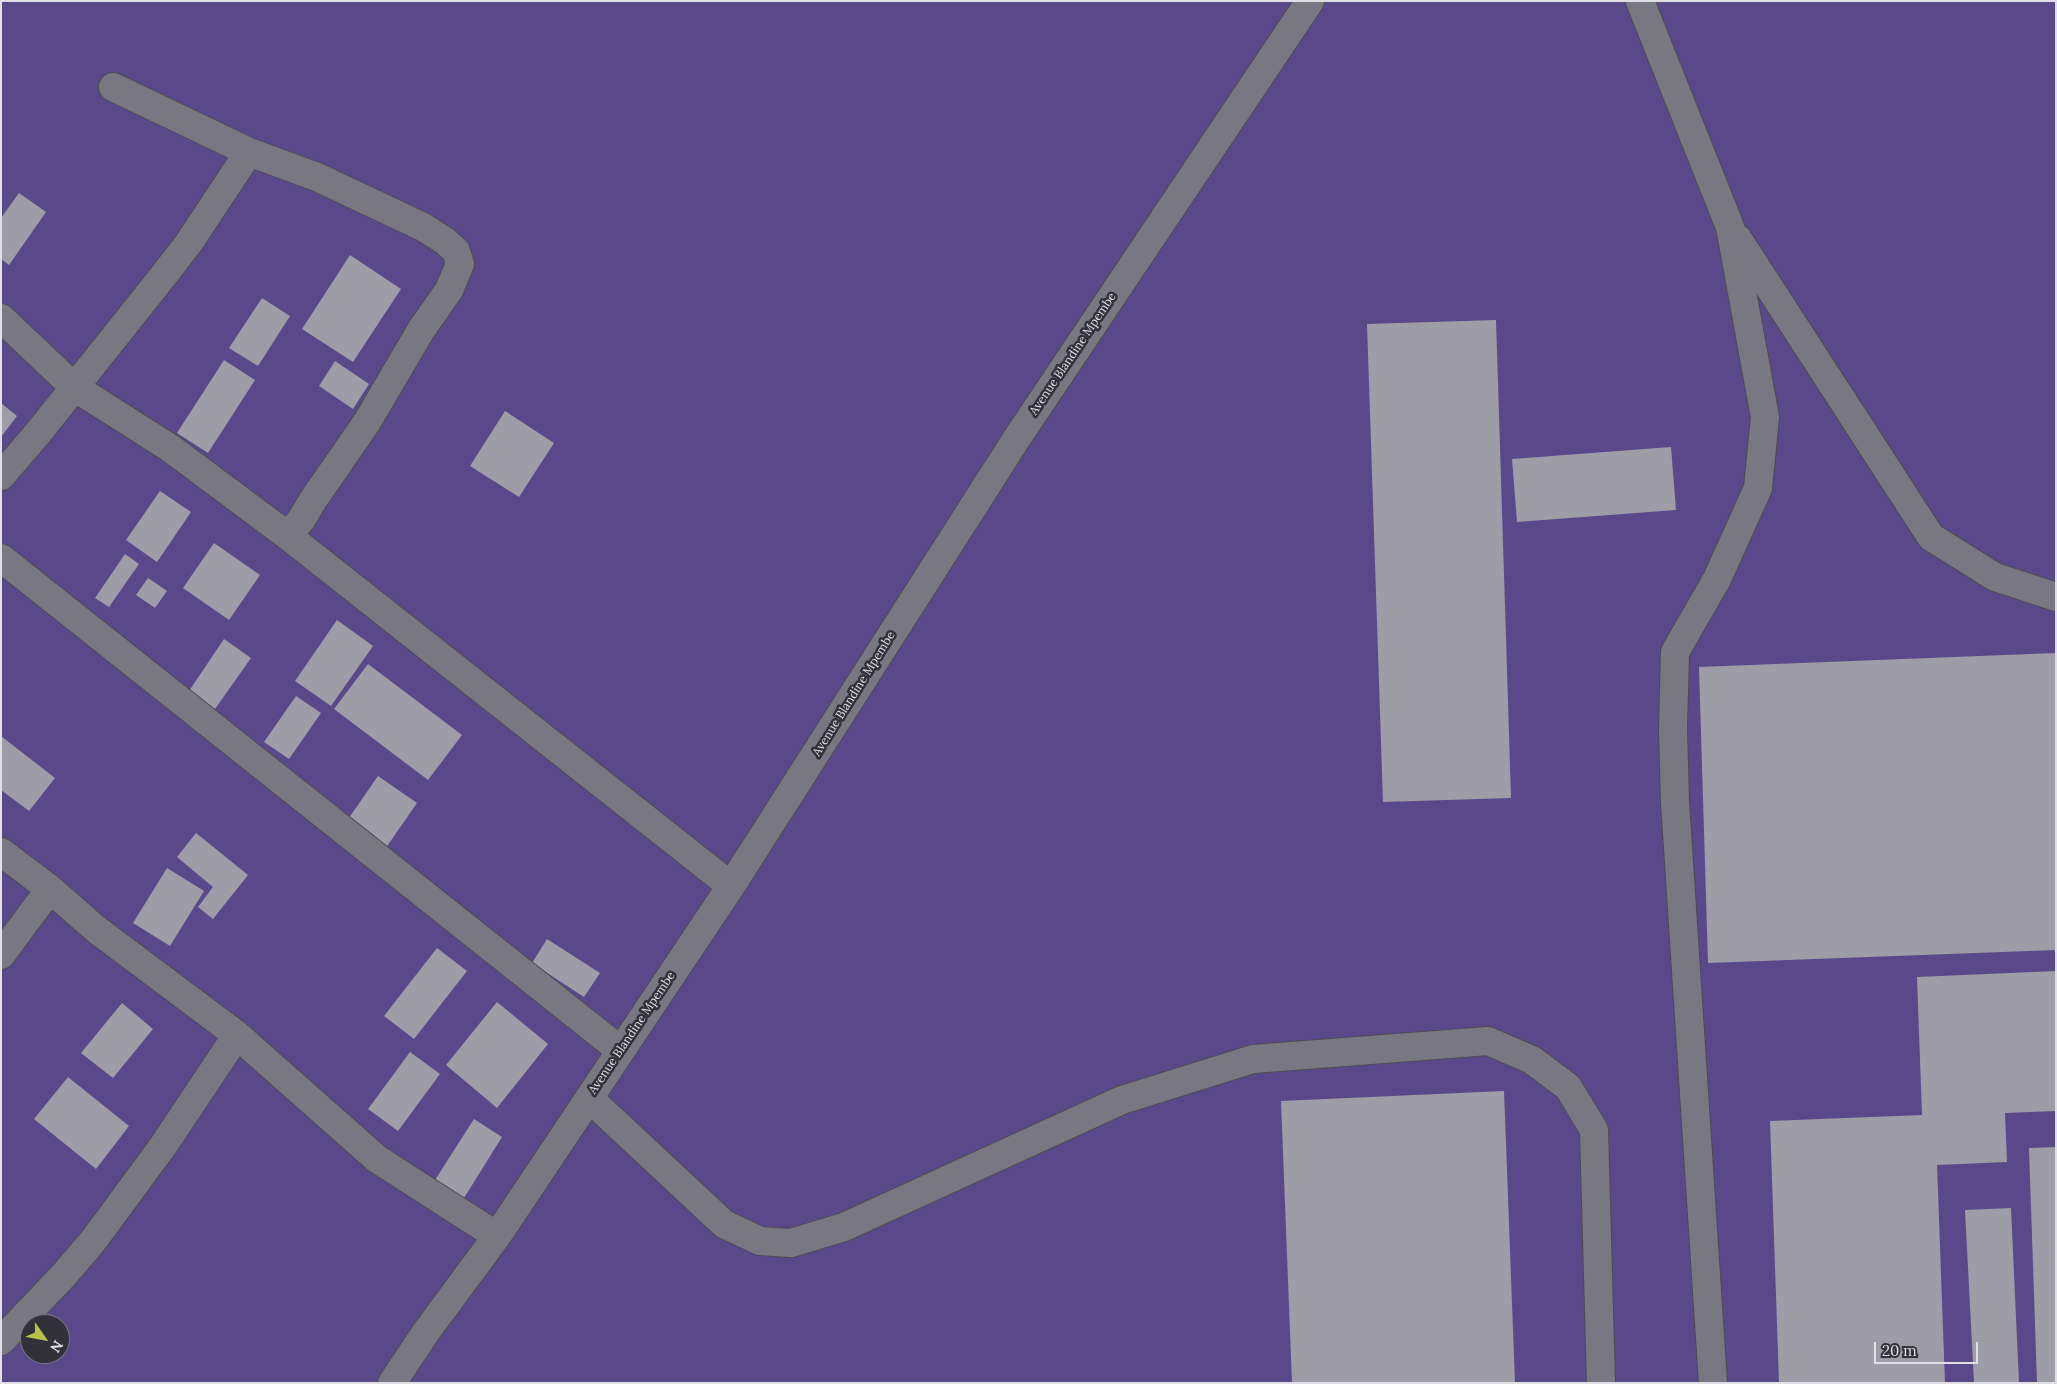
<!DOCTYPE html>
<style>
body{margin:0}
#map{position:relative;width:2057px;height:1384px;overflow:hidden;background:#323039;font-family:Lora,serif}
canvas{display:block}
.frame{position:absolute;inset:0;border:2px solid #e0dfe5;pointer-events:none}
.north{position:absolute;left:20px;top:1314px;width:50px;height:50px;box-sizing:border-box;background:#323039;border:1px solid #78767e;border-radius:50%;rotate:123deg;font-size:14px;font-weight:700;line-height:20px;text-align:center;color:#e0dfe5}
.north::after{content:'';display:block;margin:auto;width:18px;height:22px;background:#b8c147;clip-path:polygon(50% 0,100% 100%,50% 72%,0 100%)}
.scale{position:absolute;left:1874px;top:1342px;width:104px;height:22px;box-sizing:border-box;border:2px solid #e0dfe5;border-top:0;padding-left:6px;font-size:15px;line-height:18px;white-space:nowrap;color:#e0dfe5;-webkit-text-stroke:4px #323039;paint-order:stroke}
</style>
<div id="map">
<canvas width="2057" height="1384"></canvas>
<div class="frame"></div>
<div class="north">N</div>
<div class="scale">20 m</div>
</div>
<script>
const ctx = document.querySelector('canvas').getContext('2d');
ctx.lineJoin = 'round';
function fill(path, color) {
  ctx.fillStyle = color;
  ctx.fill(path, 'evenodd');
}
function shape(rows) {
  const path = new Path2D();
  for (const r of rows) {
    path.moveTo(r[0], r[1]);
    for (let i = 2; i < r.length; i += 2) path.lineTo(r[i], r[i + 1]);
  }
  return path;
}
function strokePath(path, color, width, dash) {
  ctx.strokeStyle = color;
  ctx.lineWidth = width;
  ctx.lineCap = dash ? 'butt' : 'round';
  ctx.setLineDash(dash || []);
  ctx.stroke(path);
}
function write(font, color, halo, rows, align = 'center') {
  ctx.font = font + ' Lora,serif';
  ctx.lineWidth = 5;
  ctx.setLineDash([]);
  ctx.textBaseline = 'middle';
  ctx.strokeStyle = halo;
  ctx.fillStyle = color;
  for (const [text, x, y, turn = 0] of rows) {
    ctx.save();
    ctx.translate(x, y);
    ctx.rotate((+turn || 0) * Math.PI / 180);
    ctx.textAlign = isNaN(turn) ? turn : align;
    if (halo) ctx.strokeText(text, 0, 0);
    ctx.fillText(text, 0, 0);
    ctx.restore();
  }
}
const green = shape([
 [1,1,2056,1,2056,1383,1,1383],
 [30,1324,60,1324,60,1354,30,1354]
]);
const building = shape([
 [19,193,46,212,9,265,1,259,1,218],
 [350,255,401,289,353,362,302,329],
 [262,298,290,316,258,366,229,348],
 [1496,320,1511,798,1383,802,1367,324],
 [224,360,255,380,208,453,177,433],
 [335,361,369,384,353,409,319,386],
 [1,403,17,416,1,437],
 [505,411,554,443,519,497,470,466],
 [1671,447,1676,510,1517,522,1512,459],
 [160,491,191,512,157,562,126,540],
 [214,543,260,575,229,620,183,588],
 [125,554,139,564,109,607,95,598],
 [148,578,167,591,155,608,136,595],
 [337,620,373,646,331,706,295,681],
 [224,639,251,658,215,709,189,691],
 [2056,653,2056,950,1708,963,1699,667],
 [368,664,462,735,428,780,334,709],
 [296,696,321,713,289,759,264,742],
 [1,736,55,778,29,811,1,790],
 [378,776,417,803,383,852,344,825],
 [196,833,248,875,213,919,198,907,213,887,177,857],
 [167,868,204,891,170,946,133,923],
 [547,939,600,973,584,997,532,963],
 [437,948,467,971,414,1039,384,1016],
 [2056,971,2056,1111,2005,1113,2007,1162,1937,1165,1945,1383,1779,1383,1770,1121,1922,1115,1917,977],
 [497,1002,548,1044,497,1108,446,1065],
 [122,1003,153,1029,113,1078,81,1053],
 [410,1052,440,1074,398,1131,368,1109],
 [68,1077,129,1126,96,1169,34,1119],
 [1504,1091,1515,1383,1292,1383,1281,1101],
 [474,1119,502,1137,464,1198,435,1180],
 [2056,1147,2056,1383,2037,1383,2029,1148],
 [2011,1208,2019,1383,1974,1383,1965,1210]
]);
const minor = shape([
 [1640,1,1730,227,1765,417,1758,488,1717,579,1675,652,1673,729,1675,802,1713,1383],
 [113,87,249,152,317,177,423,227,445,241,456,251,460,264,449,290,421,330,367,422,313,500,301,520,288,536],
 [1738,239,1931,537,1995,577,2056,597],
 [1,318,74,387,170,448,288,536,731,886],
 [1,476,38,433,160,280,188,244,249,152],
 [1,558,620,1050],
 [1,852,50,889,97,930,237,1035,377,1159,497,1236],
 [1,955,50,889],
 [589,1098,724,1224,760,1241,791,1243,844,1227,1122,1100,1253,1059,1488,1041,1532,1060,1568,1087,1594,1130,1601,1383],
 [1,1341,62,1277,93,1241,163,1146,237,1035],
 [392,1383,426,1332,497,1236,731,886,1017,438,1310,1]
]);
const streetNames = [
 ["Avenue Blandine Mpembe",1073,354,-56],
 ["Avenue Blandine Mpembe",854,694,-58],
 ["Avenue Blandine Mpembe",632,1033,-56]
];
fill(green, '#59498b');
fill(building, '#9e9ca7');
strokePath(minor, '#4d4c53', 30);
strokePath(minor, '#797782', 28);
write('12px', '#e0dfe5', '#323039', streetNames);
</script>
